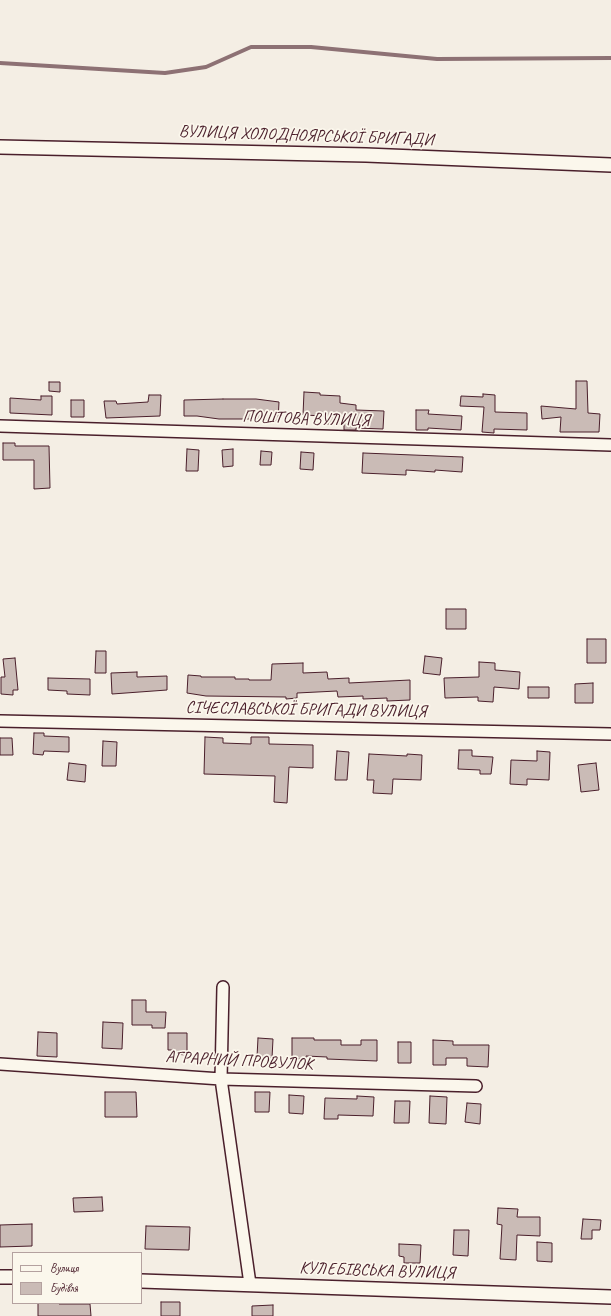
<!DOCTYPE html>
<meta charset="utf-8">
<style>
body{margin:0}
#map{position:relative;width:611px;height:1316px;overflow:hidden;background:#f4eee4;font-family:Caveat,sans-serif}
canvas{display:block}
.legend{position:absolute;left:12px;top:1252px;width:130px;height:52px;box-sizing:border-box;background:#fbf7ec;border:1px solid #b4a19f;margin:0;padding:5px 7px;list-style:none;font-size:12px;color:#4a1f2b}
.legend li{display:flex;align-items:center;gap:8px;height:20px}
.legend b{width:20px;border:1px solid #b4a19f}
</style>
<div id="map">
<canvas width="611" height="1316"></canvas>
<ul class="legend">
<li><b style="height:5px;background:#fbf7ec"></b>Вулиця</li>
<li><b style="height:11px;background:#cabbb6"></b>Будівля</li>
</ul>
</div>
<script>
const ctx = document.querySelector('canvas').getContext('2d');
ctx.lineJoin = 'round';
function shape(rows) {
  const path = new Path2D();
  for (const r of rows) {
    path.moveTo(r[0], r[1]);
    for (let i = 2; i < r.length; i += 2) path.lineTo(r[i], r[i + 1]);
  }
  return path;
}
function strokePath(path, color, width, dash) {
  ctx.strokeStyle = color;
  ctx.lineWidth = width;
  ctx.lineCap = dash ? 'butt' : 'round';
  ctx.setLineDash(dash || []);
  ctx.stroke(path);
}
function fill(path, color) {
  ctx.fillStyle = color;
  ctx.fill(path, 'evenodd');
}
function write(font, color, halo, rows, align = 'center') {
  ctx.font = font + ' Caveat,sans-serif';
  ctx.lineWidth = 3.5;
  ctx.setLineDash([]);
  ctx.textBaseline = 'middle';
  ctx.strokeStyle = halo;
  ctx.fillStyle = color;
  for (const [text, x, y, turn = 0] of rows) {
    ctx.save();
    ctx.translate(x, y);
    ctx.rotate((+turn || 0) * Math.PI / 180);
    ctx.textAlign = isNaN(turn) ? turn : align;
    if (halo) ctx.strokeText(text, 0, 0);
    ctx.fillText(text, 0, 0);
    ctx.restore();
  }
}
const stream = shape([
 [0,63,165,73,206,67,251,47,311,47,437,59,611,58]
]);
const building = shape([
 [576,381,587,381,588,413,600,414,599,432,560,432,561,417,542,419,541,406,576,409,576,381],
 [49,382,60,382,60,392,49,391,49,382],
 [304,392,320,393,320,395,340,396,340,403,356,405,356,410,384,411,383,429,356,428,356,430,344,430,344,424,325,424,325,416,303,415,304,392],
 [483,394,495,395,495,412,527,413,527,430,494,429,494,433,482,432,484,407,460,406,461,396,483,397,483,394],
 [149,395,161,395,160,416,106,418,104,401,116,401,117,404,148,402,149,395],
 [41,396,52,396,52,415,10,413,10,398,41,400,41,396],
 [223,399,256,399,279,402,278,421,256,419,219,419,197,416,184,416,184,400,223,399],
 [71,400,84,400,84,417,71,417,71,400],
 [416,410,429,410,428,414,462,416,461,430,428,428,428,430,416,430,416,410],
 [3,443,15,443,15,446,49,446,50,488,34,489,34,460,3,460,3,443],
 [187,449,199,450,198,471,186,471,187,449],
 [233,449,233,466,223,467,222,450,233,449],
 [261,451,272,452,271,465,260,465,261,451],
 [301,452,314,453,313,470,300,469,301,452],
 [363,453,463,457,462,472,435,470,435,472,406,470,406,475,362,473,363,453],
 [446,609,466,609,466,629,446,629,446,609],
 [587,639,606,639,606,663,587,663,587,639],
 [96,651,106,651,106,673,95,673,96,651],
 [425,656,442,658,440,675,423,673,425,656],
 [15,658,18,690,13,690,13,695,1,694,1,677,5,677,3,659,15,658],
 [479,662,495,663,495,670,520,672,519,689,494,687,493,702,478,701,478,697,445,698,444,678,479,677,479,662],
 [303,663,303,673,327,672,328,679,349,678,349,683,410,680,410,700,387,701,387,698,363,699,363,696,338,697,337,691,297,693,297,698,286,699,286,697,206,696,187,693,188,675,201,676,201,677,235,677,235,679,249,679,249,680,271,680,272,664,303,663],
 [137,672,137,677,167,676,167,690,112,694,111,673,137,672],
 [48,678,90,679,90,695,67,694,67,691,48,690,48,678],
 [593,683,593,703,575,703,575,684,593,683],
 [528,687,549,687,549,698,528,698,528,687],
 [34,733,44,733,44,736,69,737,69,752,44,751,43,755,33,754,34,733],
 [205,737,223,738,223,743,251,744,251,737,269,737,269,744,313,745,313,768,289,767,287,803,274,802,275,776,204,774,205,737],
 [0,738,12,738,13,755,0,755,0,738],
 [103,741,117,742,116,766,102,766,103,741],
 [459,750,472,750,472,756,493,757,491,774,480,774,480,770,458,769,459,750],
 [337,751,349,752,347,780,335,780,337,751],
 [537,751,550,752,549,780,527,779,527,785,510,784,511,760,537,761,537,751],
 [369,754,407,756,407,754,422,755,421,780,393,779,392,794,373,793,374,780,367,780,369,754],
 [69,763,86,765,85,782,67,780,69,763],
 [596,763,599,790,581,792,578,765,596,763],
 [132,1000,146,1000,146,1012,166,1012,165,1028,152,1028,152,1025,132,1025,132,1000],
 [103,1022,123,1023,122,1049,102,1048,103,1022],
 [38,1032,57,1033,57,1057,37,1056,38,1032],
 [168,1033,187,1033,187,1055,173,1054,173,1050,168,1050,168,1033],
 [258,1038,273,1039,272,1058,257,1057,258,1038],
 [292,1038,314,1038,314,1040,341,1040,341,1045,361,1045,361,1040,377,1040,377,1061,327,1059,327,1057,306,1056,306,1059,292,1059,292,1038],
 [433,1040,453,1041,453,1045,489,1045,488,1067,467,1066,467,1058,446,1058,446,1065,433,1065,433,1040],
 [398,1042,411,1042,411,1063,398,1063,398,1042],
 [105,1092,136,1092,137,1117,105,1117,105,1092],
 [255,1092,270,1092,269,1112,255,1112,255,1092],
 [289,1095,304,1096,303,1114,289,1113,289,1095],
 [357,1096,374,1097,373,1116,338,1115,338,1119,324,1119,325,1098,357,1099,357,1096],
 [430,1096,447,1097,446,1124,429,1123,430,1096],
 [395,1101,410,1101,409,1123,394,1123,395,1101],
 [467,1103,481,1104,480,1124,465,1122,467,1103],
 [102,1197,103,1211,74,1212,73,1198,102,1197],
 [498,1208,518,1209,517,1217,540,1217,540,1236,517,1235,516,1260,500,1259,502,1225,497,1224,498,1208],
 [583,1219,601,1220,600,1230,592,1230,592,1239,581,1239,583,1219],
 [32,1224,32,1246,0,1247,0,1225,32,1224],
 [146,1226,190,1227,189,1250,145,1249,146,1226],
 [454,1230,469,1230,468,1256,453,1255,454,1230],
 [537,1242,552,1243,552,1262,537,1261,537,1242],
 [399,1244,421,1245,420,1263,404,1263,404,1257,399,1256,399,1244],
 [161,1302,180,1302,180,1316,161,1316,161,1302],
 [38,1303,59,1303,59,1304,90,1304,91,1316,38,1316,38,1303],
 [273,1305,273,1316,252,1316,252,1306,273,1305]
]);
const minor = shape([
 [0,426,611,445],
 [0,721,611,734],
 [223,987,221,1079,250,1284],
 [0,1064,221,1079,476,1086]
]);
const tertiary = shape([
 [0,147,366,155,611,165],
 [0,1277,13,1277],
 [141,1281,611,1297]
]);
const streetNames = [
 ["ВУЛИЦЯ ХОЛОДНОЯРСЬКОЇ БРИГАДИ",306,136,2],
 ["ПОШТОВА ВУЛИЦЯ",306,419,2],
 ["СІЧЕСЛАВСЬКОЇ БРИГАДИ ВУЛИЦЯ",306,710,1],
 ["АГРАРНИЙ ПРОВУЛОК",239,1061,3],
 ["КУЛЕБІВСЬКА ВУЛИЦЯ",377,1271,2]
];
strokePath(stream, '#8d7174', 4);
fill(building, '#cabbb6');
strokePath(building, '#4a1f2b', 1);
strokePath(minor, '#4a1f2b', 14);
strokePath(tertiary, '#4a1f2b', 16);
strokePath(minor, '#fbf7ec', 11);
strokePath(tertiary, '#fbf7ec', 13);
write('17px', '#4a1f2b', '#fbf7ec', streetNames);
</script>
